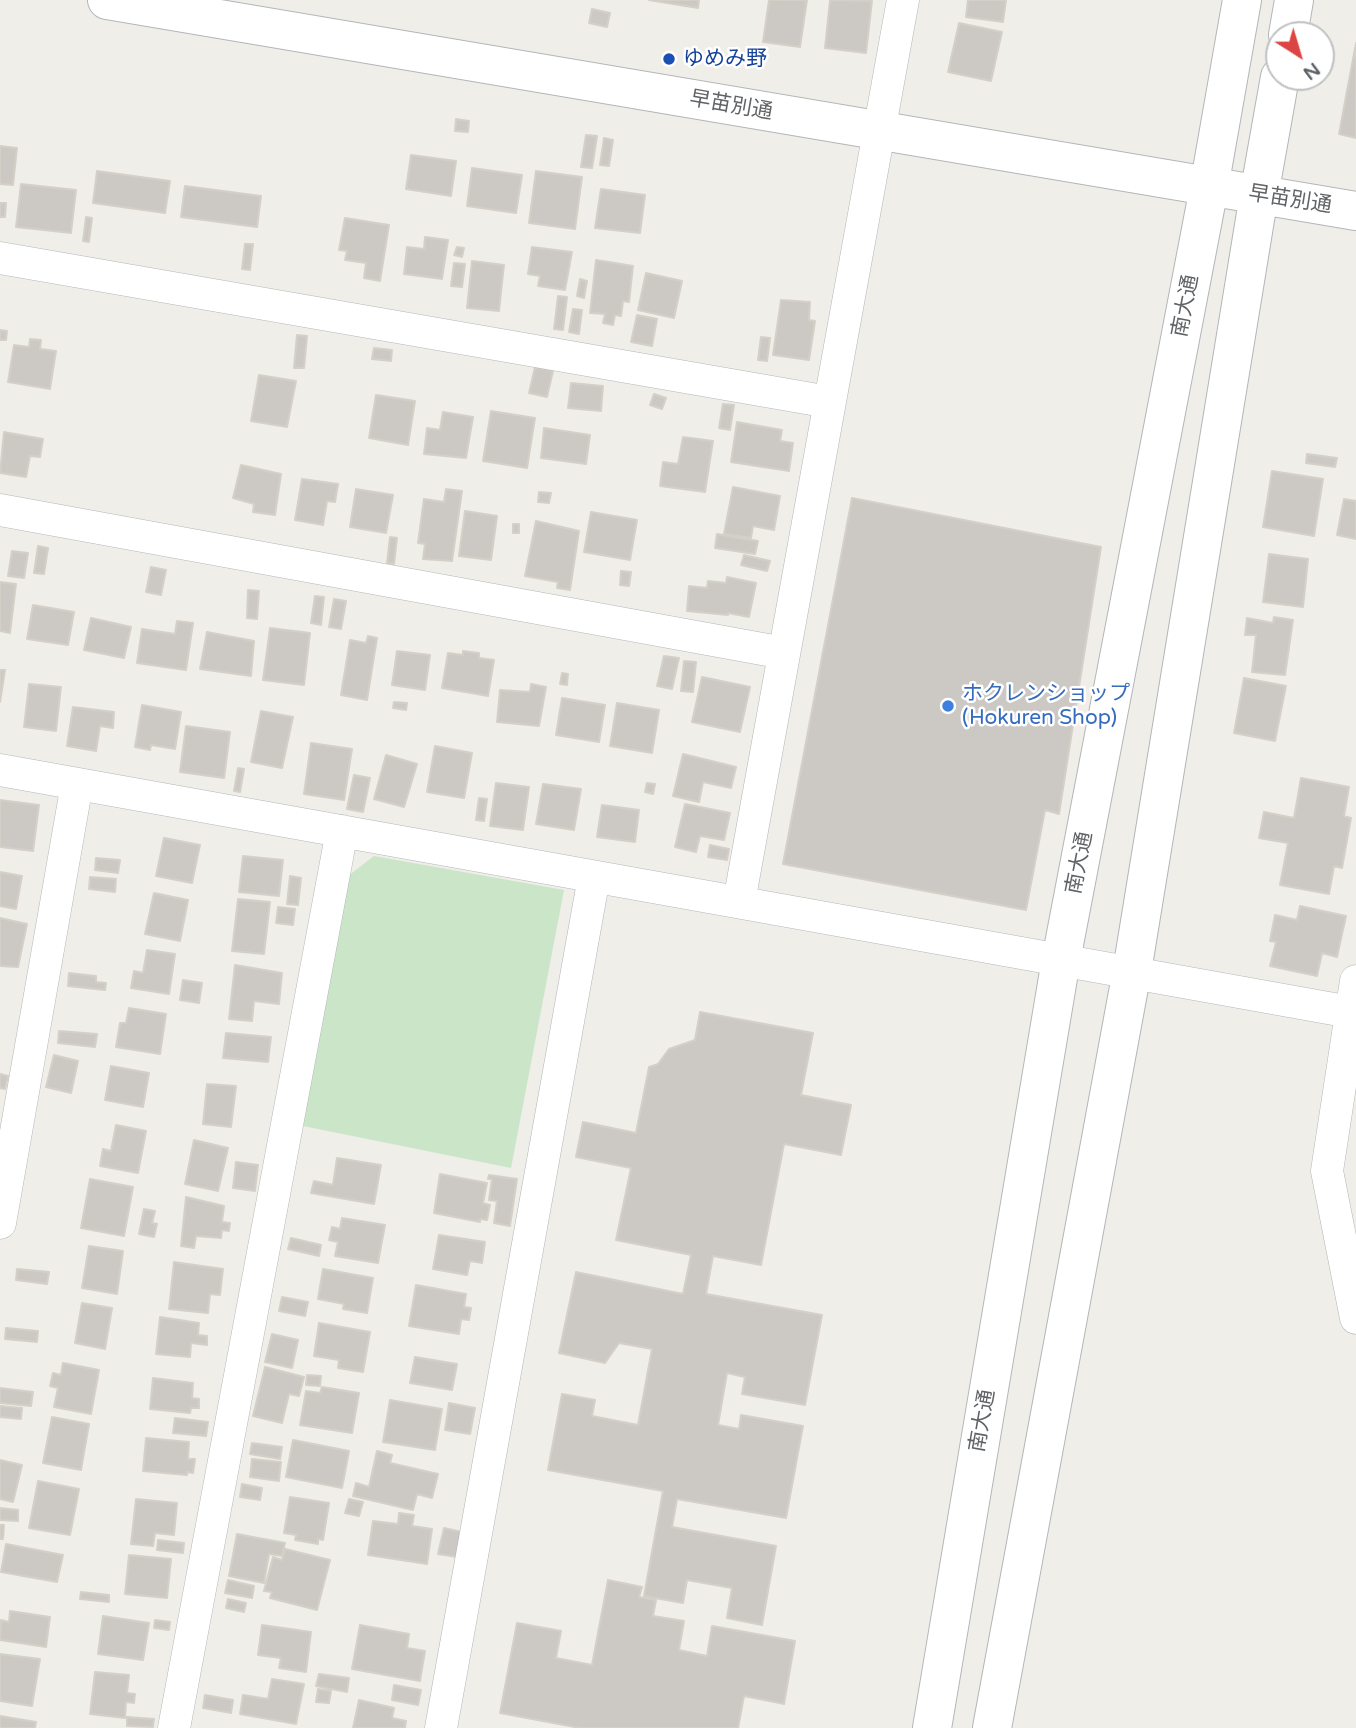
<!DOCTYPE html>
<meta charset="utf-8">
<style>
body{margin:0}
#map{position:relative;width:1356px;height:1728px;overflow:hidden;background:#f0eee9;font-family:"Varela Round",sans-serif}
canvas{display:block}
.north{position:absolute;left:1265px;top:21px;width:70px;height:70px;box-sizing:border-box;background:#fff;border:2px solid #bfc1c2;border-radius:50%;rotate:143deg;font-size:19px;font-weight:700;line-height:28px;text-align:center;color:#606467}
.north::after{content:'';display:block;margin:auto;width:24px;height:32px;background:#db4644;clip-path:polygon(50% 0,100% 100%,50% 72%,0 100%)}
</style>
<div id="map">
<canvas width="1356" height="1728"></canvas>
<div class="north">N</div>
</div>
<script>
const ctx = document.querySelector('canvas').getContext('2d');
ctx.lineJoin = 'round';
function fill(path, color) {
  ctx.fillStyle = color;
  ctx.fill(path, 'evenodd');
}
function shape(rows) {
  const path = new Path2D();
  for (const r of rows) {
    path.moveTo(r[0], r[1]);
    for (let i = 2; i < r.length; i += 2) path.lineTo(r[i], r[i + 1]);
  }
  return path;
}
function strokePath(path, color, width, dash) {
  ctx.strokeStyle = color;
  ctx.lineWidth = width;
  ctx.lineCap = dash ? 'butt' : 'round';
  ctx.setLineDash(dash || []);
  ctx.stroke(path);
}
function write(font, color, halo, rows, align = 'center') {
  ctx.font = font + ' "Varela Round","Noto Sans JP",sans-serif';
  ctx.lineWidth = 5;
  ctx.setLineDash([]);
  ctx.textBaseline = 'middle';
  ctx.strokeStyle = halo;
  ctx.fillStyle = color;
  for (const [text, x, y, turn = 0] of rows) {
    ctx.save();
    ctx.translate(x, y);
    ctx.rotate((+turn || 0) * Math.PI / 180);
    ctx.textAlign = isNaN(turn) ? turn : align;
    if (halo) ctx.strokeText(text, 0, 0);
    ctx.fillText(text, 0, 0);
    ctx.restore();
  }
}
const green = shape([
 [374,856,564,890,511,1168,303,1126,348,876]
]);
const building = shape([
 [649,0,699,0,698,8,649,0],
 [769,0,807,0,800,47,763,42,769,0],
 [830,0,872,1,866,53,825,48,830,0],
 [968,0,1006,0,1003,22,966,17,968,0],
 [592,9,610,13,607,27,589,23,592,9],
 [959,23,1002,32,991,81,948,72,959,23],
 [1356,43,1356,138,1339,134,1356,43],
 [456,119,469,121,468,132,455,131,456,119],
 [586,135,597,136,592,168,581,167,586,135],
 [604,138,613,140,609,166,600,165,604,138],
 [0,146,17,148,13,185,0,184,0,146],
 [411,155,456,161,451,196,406,189,411,155],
 [472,168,522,175,516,213,467,206,472,168],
 [97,171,170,181,165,213,93,203,97,171],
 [536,171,582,177,575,229,529,223,536,171],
 [21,184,76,190,71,233,16,227,21,184],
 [185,186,261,196,257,227,181,217,185,186],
 [601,189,645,195,640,233,595,228,601,189],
 [0,203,6,203,5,217,0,217,0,203],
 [86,217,92,218,89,242,83,241,86,217],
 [345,218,389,225,380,281,364,278,366,263,345,260,347,251,339,250,345,218],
 [425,237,448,240,442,279,404,274,407,247,424,249,425,237],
 [245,244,253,244,250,270,242,269,245,244],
 [457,247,464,248,462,257,454,255,457,247],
 [532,247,572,252,565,290,538,286,540,276,528,274,532,247],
 [596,260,633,266,629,302,623,301,621,316,615,315,613,325,603,323,605,314,590,313,596,260],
 [472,261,504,265,499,311,467,308,472,261],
 [454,263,465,264,462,287,451,286,454,263],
 [646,273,682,281,674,318,638,310,646,273],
 [580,279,587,281,584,298,577,296,580,279],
 [558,296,567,297,563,330,554,329,558,296],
 [781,300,810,302,809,320,815,321,809,360,773,355,781,300],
 [573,309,582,310,579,334,569,332,573,309],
 [637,315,657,319,652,346,631,342,637,315],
 [0,330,7,331,6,340,0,340,0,330],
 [297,335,307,336,304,368,294,368,297,335],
 [761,337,770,338,767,361,758,360,761,337],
 [30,339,41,340,40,349,56,351,50,389,8,382,14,345,29,347,30,339],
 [374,348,392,350,391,361,372,359,374,348],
 [535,367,553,371,547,397,529,393,535,367],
 [259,375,296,381,287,427,251,421,259,375],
 [571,383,603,386,601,411,568,408,571,383],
 [654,394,666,398,662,409,650,405,654,394],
 [376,395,415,401,408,445,369,438,376,395],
 [723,404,734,405,730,430,719,428,723,404],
 [491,411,535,418,527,468,483,461,491,411],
 [443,412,473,417,466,458,424,454,427,428,440,430,443,412],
 [737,422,782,430,780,441,793,443,789,471,731,462,737,422],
 [544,428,590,435,586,464,541,458,544,428],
 [4,432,43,439,40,457,30,456,26,477,0,473,4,432],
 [683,437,713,441,705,492,660,486,663,462,678,464,683,437],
 [1307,454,1337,458,1335,467,1306,463,1307,454],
 [241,465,281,474,275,515,253,512,254,504,233,498,241,465],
 [1272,471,1323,479,1314,536,1263,527,1272,471],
 [302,479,338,484,335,502,327,501,323,525,295,520,302,479],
 [733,487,780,496,774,530,753,526,751,538,724,534,733,487],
 [356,489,393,495,386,533,350,527,356,489],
 [446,489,462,491,452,561,423,559,425,544,418,543,424,499,444,502,446,489],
 [539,492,551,493,549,503,538,502,539,492],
 [852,498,1101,547,1059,814,1045,810,1026,910,783,864,852,498],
 [1344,499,1356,501,1356,539,1337,535,1344,499],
 [465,511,497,516,491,560,459,556,465,511],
 [591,512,637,520,630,560,584,552,591,512],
 [536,521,579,531,570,590,557,588,558,582,525,576,536,521],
 [513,524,519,524,519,533,513,533,513,524],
 [717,534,758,541,755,554,715,548,717,534],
 [390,537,397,538,394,564,387,563,390,537],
 [38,546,48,548,44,574,34,573,38,546],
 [12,551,28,553,24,578,8,576,12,551],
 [1269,554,1308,559,1303,607,1263,602,1269,554],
 [744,555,770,561,767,571,741,565,744,555],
 [151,567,166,570,161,595,146,592,151,567],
 [621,571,631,572,629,586,620,585,621,571],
 [727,577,756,583,749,617,728,613,728,615,687,611,689,586,707,588,708,581,726,583,727,577],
 [0,582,16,584,10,633,0,631,0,582],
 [248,590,259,591,257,619,247,618,248,590],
 [315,596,324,597,321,625,311,623,315,596],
 [334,599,346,601,341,629,329,627,334,599],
 [33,605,74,612,68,645,27,639,33,605],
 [1274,617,1293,620,1285,675,1252,672,1256,635,1245,635,1247,618,1273,623,1274,617],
 [91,618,131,627,124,658,84,650,91,618],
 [177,621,193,623,186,670,137,663,142,629,175,634,177,621],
 [270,628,310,633,304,685,263,680,270,628],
 [207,632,254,641,251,676,200,669,207,632],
 [368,636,377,638,367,700,341,695,350,640,366,643,368,636],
 [397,651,430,655,425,690,392,685,397,651],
 [463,651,479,653,479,658,494,660,488,696,442,688,448,653,463,655,463,651],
 [664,656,679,658,672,689,657,686,664,656],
 [684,661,696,662,693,692,681,691,684,661],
 [0,670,5,670,0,702,0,670],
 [562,673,568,674,567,685,560,684,562,673],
 [702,677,750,687,740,732,692,722,702,677],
 [1244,678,1286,686,1275,741,1234,733,1244,678],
 [29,684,61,687,56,731,24,727,29,684],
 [531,684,546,687,539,726,497,722,500,690,530,692,531,684],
 [562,698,605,705,599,742,556,735,562,698],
 [394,702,407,703,406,710,393,708,394,702],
 [617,703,659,710,652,753,610,746,617,703],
 [142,705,181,712,175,749,151,745,150,750,135,747,142,705],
 [73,707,114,712,113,728,100,726,96,751,67,746,73,707],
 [261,711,293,717,282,768,251,762,261,711],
 [186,726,230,732,224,778,180,772,186,726],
 [311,743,352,749,344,800,304,794,311,743],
 [435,746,472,753,464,798,427,792,435,746],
 [683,754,736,767,731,788,703,782,699,802,673,796,683,754],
 [386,755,417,764,404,807,374,799,386,755],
 [238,768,244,769,240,792,234,791,238,768],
 [354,775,370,778,363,812,347,809,354,775],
 [1301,778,1349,787,1344,816,1351,818,1342,868,1334,866,1329,894,1280,885,1288,843,1259,838,1264,812,1294,818,1301,778],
 [496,783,529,787,523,830,490,826,496,783],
 [647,783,655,784,653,794,645,792,647,783],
 [543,784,581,789,574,830,536,824,543,784],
 [479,798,487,799,484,821,476,820,479,798],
 [0,800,39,805,33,851,0,847,0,800],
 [685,804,730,813,724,840,700,836,696,852,675,847,685,804],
 [602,805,639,810,635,842,597,837,602,805],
 [164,838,200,845,192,883,156,876,164,838],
 [710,845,729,849,727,860,708,857,710,845],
 [243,856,283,860,279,896,239,892,243,856],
 [96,858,120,860,118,873,95,870,96,858],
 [0,872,22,876,16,909,0,906,0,872],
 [290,876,301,878,298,905,287,904,290,876],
 [90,877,116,879,115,892,89,889,90,877],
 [154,893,188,900,180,941,145,934,154,893],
 [238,899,270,902,264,954,232,951,238,899],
 [1300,906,1346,916,1337,957,1322,953,1317,976,1270,966,1276,942,1270,941,1275,915,1297,920,1300,906],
 [278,907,295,909,293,925,276,923,278,907],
 [0,918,27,924,18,967,0,966,0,918],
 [147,950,175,954,169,994,131,988,134,971,143,973,147,950],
 [235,965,282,973,279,1004,254,1001,252,1021,229,1019,235,965],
 [69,973,96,976,96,982,106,983,105,990,68,986,69,973],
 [183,980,202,983,199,1003,180,1000,183,980],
 [129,1008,166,1014,160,1054,116,1047,120,1023,126,1023,129,1008],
 [700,1012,813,1033,801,1095,851,1105,841,1155,784,1144,761,1265,713,1256,706,1294,822,1315,805,1405,742,1394,745,1377,727,1373,718,1425,739,1429,741,1415,803,1426,786,1518,677,1499,672,1527,776,1546,762,1625,727,1618,732,1588,687,1580,683,1603,644,1596,663,1491,548,1470,562,1394,595,1400,592,1416,638,1425,652,1349,619,1343,605,1363,559,1353,576,1272,683,1294,691,1255,616,1240,631,1168,576,1157,583,1122,636,1133,649,1067,658,1064,669,1049,695,1040,700,1012],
 [59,1031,97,1034,95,1047,58,1043,59,1031],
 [226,1033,271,1037,268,1062,223,1058,226,1033],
 [54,1055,78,1061,71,1093,46,1087,54,1055],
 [111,1066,149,1073,143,1107,105,1100,111,1066],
 [0,1074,8,1076,5,1089,0,1088,0,1074],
 [207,1084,236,1086,231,1127,203,1124,207,1084],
 [116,1125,146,1131,138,1173,100,1166,103,1149,111,1151,116,1125],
 [194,1140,228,1148,218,1191,185,1184,194,1140],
 [337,1158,381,1165,374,1204,311,1193,314,1181,333,1185,337,1158],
 [236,1162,258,1165,255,1191,233,1188,236,1162],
 [440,1174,487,1183,483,1203,490,1205,487,1220,480,1219,480,1222,434,1213,440,1174],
 [489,1175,517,1179,510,1226,494,1223,497,1201,489,1200,492,1179,488,1179,489,1175],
 [90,1179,133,1187,124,1236,81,1228,90,1179],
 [186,1197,224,1206,222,1222,230,1223,229,1231,222,1230,221,1238,196,1236,194,1248,181,1246,186,1197],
 [144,1209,155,1211,152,1223,157,1224,154,1237,139,1234,144,1209],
 [342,1218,385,1225,378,1263,335,1256,338,1242,329,1240,332,1227,340,1229,342,1218],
 [439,1235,485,1242,482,1263,470,1261,467,1275,433,1269,439,1235],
 [291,1238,321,1245,319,1256,288,1249,291,1238],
 [89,1246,123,1251,117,1294,82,1288,89,1246],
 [174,1262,223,1269,220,1295,210,1294,208,1313,169,1309,174,1262],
 [17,1269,49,1272,47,1284,16,1280,17,1269],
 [323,1269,373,1278,367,1313,343,1309,344,1304,318,1299,323,1269],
 [416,1285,466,1294,464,1307,471,1308,469,1320,461,1319,459,1334,409,1326,416,1285],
 [282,1297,308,1302,305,1316,279,1311,282,1297],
 [82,1303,112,1308,105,1349,75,1343,82,1303],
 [160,1317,199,1323,198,1335,207,1336,207,1345,191,1343,190,1357,156,1354,160,1317],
 [319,1323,370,1332,363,1372,338,1368,339,1360,314,1356,319,1323],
 [6,1328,38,1331,37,1342,5,1339,6,1328],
 [272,1334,298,1340,292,1368,265,1362,272,1334],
 [415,1357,457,1364,452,1390,410,1383,415,1357],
 [63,1363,99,1370,91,1414,54,1407,58,1388,50,1386,53,1373,61,1375,63,1363],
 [265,1367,304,1377,299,1396,289,1394,282,1423,253,1416,265,1367],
 [307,1375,321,1376,320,1386,306,1385,307,1375],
 [153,1378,193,1383,192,1398,199,1399,199,1408,191,1408,190,1413,150,1409,153,1378],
 [322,1387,359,1393,352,1433,300,1425,306,1391,320,1393,322,1387],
 [0,1388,33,1392,31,1406,0,1403,0,1388],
 [390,1400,442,1409,435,1450,383,1442,390,1400],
 [449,1403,475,1408,470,1434,445,1430,449,1403],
 [0,1406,22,1408,21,1419,0,1417,0,1406],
 [52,1417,89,1424,81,1470,43,1463,52,1417],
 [175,1418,208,1422,206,1436,173,1433,175,1418],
 [146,1438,189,1442,188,1459,195,1459,193,1473,187,1472,187,1475,143,1471,146,1438],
 [293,1440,349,1451,342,1488,286,1477,293,1440],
 [252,1443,282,1447,280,1459,250,1454,252,1443],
 [377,1451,392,1455,390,1463,438,1474,432,1498,417,1494,413,1510,353,1496,356,1483,369,1487,377,1451],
 [252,1459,281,1462,279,1481,250,1477,252,1459],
 [0,1460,22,1465,13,1502,0,1499,0,1460],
 [38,1481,79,1489,70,1535,29,1528,38,1481],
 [242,1484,262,1488,260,1500,240,1497,242,1484],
 [290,1497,329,1503,323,1540,318,1539,318,1544,295,1540,296,1535,284,1533,290,1497],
 [136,1499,177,1503,174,1535,155,1533,153,1546,131,1544,136,1499],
 [349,1499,363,1502,359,1516,345,1513,349,1499],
 [0,1508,18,1510,18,1521,0,1520,0,1508],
 [399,1513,414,1515,412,1526,432,1529,427,1564,368,1555,373,1521,398,1524,399,1513],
 [0,1525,4,1525,3,1539,0,1539,0,1525],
 [444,1528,462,1532,457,1557,438,1554,444,1528],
 [237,1534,285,1543,282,1556,269,1554,264,1583,229,1576,237,1534],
 [158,1540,184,1543,183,1553,157,1550,158,1540],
 [6,1544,63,1555,57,1582,1,1572,6,1544],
 [285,1549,330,1560,317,1610,270,1598,272,1592,264,1591,273,1557,282,1560,285,1549],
 [129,1555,171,1559,167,1598,125,1594,129,1555],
 [228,1580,254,1586,252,1598,225,1593,228,1580],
 [608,1580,642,1587,639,1597,656,1600,653,1616,684,1621,679,1650,707,1656,712,1626,795,1641,784,1704,744,1696,738,1728,580,1728,500,1713,517,1623,561,1631,556,1658,592,1665,608,1580],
 [81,1592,109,1595,109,1602,80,1599,81,1592],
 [228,1599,246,1603,244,1612,226,1608,228,1599],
 [10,1611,50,1617,46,1647,0,1640,1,1620,9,1622,10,1611],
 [103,1616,149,1623,143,1660,98,1654,103,1616],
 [155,1620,170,1622,169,1630,154,1628,155,1620],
 [262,1625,311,1632,306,1672,279,1668,281,1658,258,1655,262,1625],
 [360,1625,409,1634,407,1648,425,1651,420,1681,352,1669,360,1625],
 [0,1654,40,1659,32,1706,0,1701,0,1654],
 [95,1672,129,1675,127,1693,135,1694,134,1703,126,1702,125,1718,90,1714,95,1672],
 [319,1674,349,1678,347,1692,316,1686,319,1674],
 [272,1679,304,1684,296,1724,240,1714,243,1695,268,1699,272,1679],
 [394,1685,421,1690,418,1705,392,1700,394,1685],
 [318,1689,331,1691,329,1703,316,1702,318,1689],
 [205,1695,233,1700,231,1713,203,1708,205,1695],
 [359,1700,394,1708,392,1718,406,1721,405,1728,353,1728,359,1700],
 [0,1716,36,1722,35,1728,0,1728,0,1716],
 [127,1717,154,1719,153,1727,127,1726,127,1717]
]);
const street = shape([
 [0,258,829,402],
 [0,510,784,653],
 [0,770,1356,1013],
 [739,902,903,0],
 [1356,981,1327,1171,1356,1318],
 [0,1223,77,784],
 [174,1728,342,831],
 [441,1728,594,877]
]);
const secondary = shape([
 [107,0,1356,211],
 [1288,35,1294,0],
 [932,1728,1061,960,1208,193,1242,0],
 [992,1728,1132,971,1259,195,1280,77]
]);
const markers = [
 [669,59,7,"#1a4fb4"],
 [948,706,7,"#3f7fe0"]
];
const transitNames = [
 ["ゆめみ野",683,59]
];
const streetNames = [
 ["早苗別通",731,106,10],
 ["早苗別通",1290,200,9],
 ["南大通",1186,306,-79],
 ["南大通",1080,863,-79],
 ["南大通",983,1421,-80]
];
const shopNames = [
 ["ホクレンショップ",962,694],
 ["(Hokuren Shop)",962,718]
];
fill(green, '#cae5c8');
fill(building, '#ccc9c5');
strokePath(building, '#d5d0c7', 2);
strokePath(street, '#b3b6b9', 33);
strokePath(secondary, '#b3b6b9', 40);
strokePath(street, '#fff', 32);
strokePath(secondary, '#fff', 38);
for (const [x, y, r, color] of markers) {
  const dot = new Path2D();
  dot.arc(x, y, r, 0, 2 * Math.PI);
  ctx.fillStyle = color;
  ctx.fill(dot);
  strokePath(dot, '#fff', 2.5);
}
write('21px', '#164399', '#fff', transitNames, 'left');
write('21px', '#606467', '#fff', streetNames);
write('21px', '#366cbe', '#fff', shopNames, 'left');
</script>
